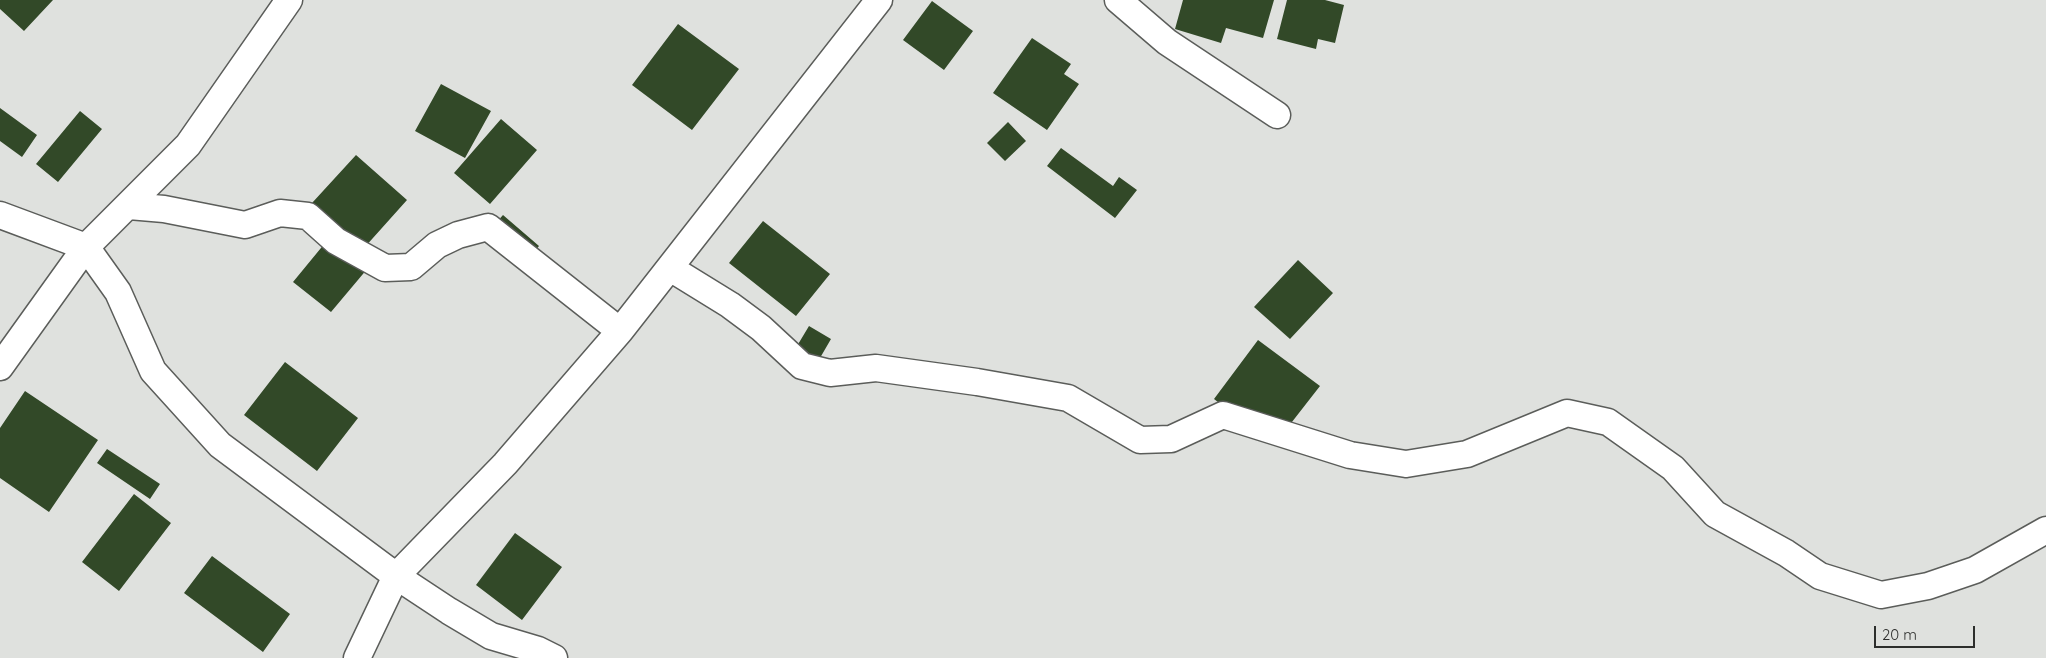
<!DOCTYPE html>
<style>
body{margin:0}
#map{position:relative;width:2046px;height:658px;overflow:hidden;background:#dfe1de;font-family:Quicksand,sans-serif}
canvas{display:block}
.scale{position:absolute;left:1874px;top:626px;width:101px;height:22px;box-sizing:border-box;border:2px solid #2d2e2c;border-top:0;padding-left:6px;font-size:15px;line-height:18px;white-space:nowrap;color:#2d2e2c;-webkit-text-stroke:4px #dfe1de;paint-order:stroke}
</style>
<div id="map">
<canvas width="2046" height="658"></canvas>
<div class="scale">20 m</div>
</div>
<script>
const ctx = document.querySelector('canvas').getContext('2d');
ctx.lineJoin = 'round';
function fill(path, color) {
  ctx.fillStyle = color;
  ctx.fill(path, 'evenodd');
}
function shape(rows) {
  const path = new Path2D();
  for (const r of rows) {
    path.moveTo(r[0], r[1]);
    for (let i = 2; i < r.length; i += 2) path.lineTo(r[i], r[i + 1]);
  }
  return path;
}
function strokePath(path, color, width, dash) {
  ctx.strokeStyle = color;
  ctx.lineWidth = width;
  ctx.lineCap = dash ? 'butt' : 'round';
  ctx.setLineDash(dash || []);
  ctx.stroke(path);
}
const building = shape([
 [0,0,53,0,24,31,0,9],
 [1183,0,1274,0,1263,38,1226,28,1221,43,1175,29],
 [1287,0,1325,0,1344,5,1335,43,1318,39,1316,49,1277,39],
 [932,1,973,31,944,70,903,40],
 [678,24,739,69,692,130,632,85],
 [1032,38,1071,64,1064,74,1079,84,1047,130,993,93],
 [441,84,491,111,465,158,415,131],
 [0,108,37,135,22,157,0,141],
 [80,111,102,129,58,182,36,164],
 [501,119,537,150,490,204,454,173],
 [1008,122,1026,141,1005,161,987,143],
 [1061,148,1113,186,1119,177,1137,190,1115,218,1047,166],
 [356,155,407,200,364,248,312,203],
 [503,215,539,246,523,266,486,234],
 [763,221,830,274,796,316,729,263],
 [330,237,368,268,331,312,293,282],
 [1298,260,1333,293,1290,339,1254,307],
 [809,326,831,339,813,370,791,356],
 [1258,340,1320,386,1274,445,1214,399],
 [285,362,358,418,317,471,244,415],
 [25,391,98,440,49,512,0,478,0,428],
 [107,449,160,484,150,499,97,463],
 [134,494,171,523,119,591,82,562],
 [515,533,562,567,522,620,476,585],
 [212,556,290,614,263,652,184,593]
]);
const street = shape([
 [1118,0,1167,42,1277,115],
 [129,206,164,209,245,225,280,213,308,216,336,241,385,268,411,267,437,245,458,235,488,227,620,331],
 [0,215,86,247,118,292,153,371,220,445,396,576,449,611,491,636,538,650,554,658],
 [670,268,730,305,761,328,802,366,830,373,876,368,977,382,1068,398,1140,440,1171,439,1223,415,1350,455,1406,464,1467,454,1567,413,1608,422,1673,468,1715,514,1786,553,1820,576,1881,595,1928,586,1975,570,2046,530],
 [0,367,86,247,188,145,289,0],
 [357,658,396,576,505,464,620,331,879,0]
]);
fill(building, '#324928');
strokePath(street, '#5b5d5a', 29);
strokePath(street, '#fff', 26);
</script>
